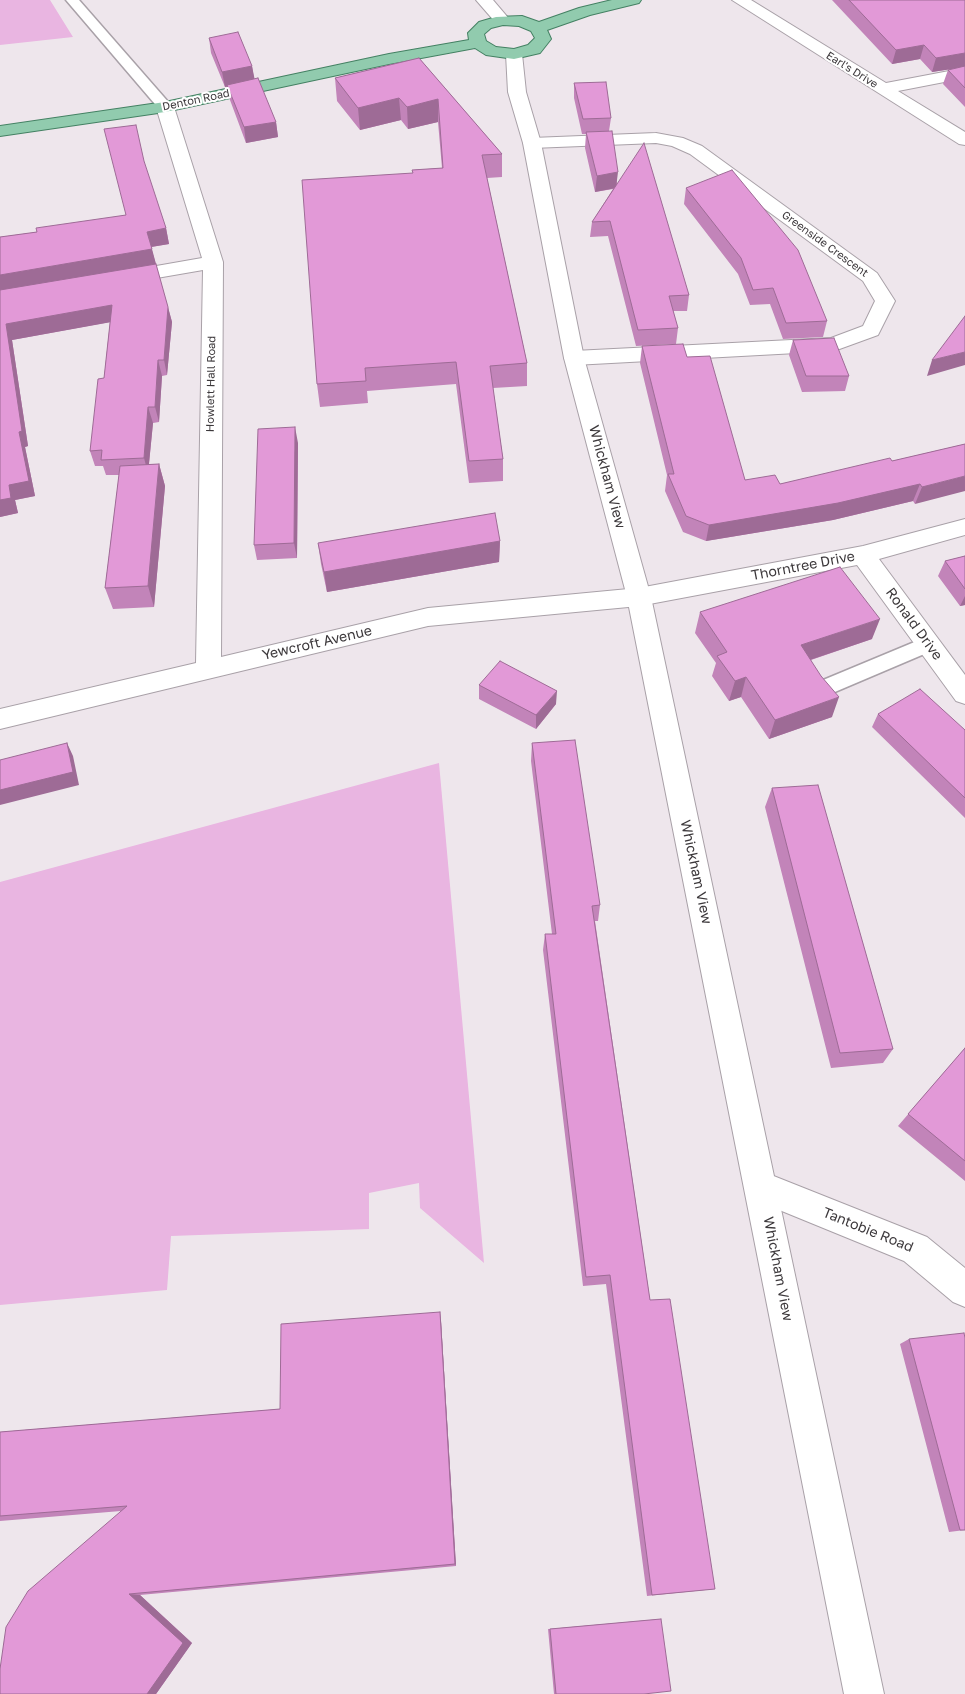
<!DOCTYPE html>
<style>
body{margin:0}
canvas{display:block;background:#eee6ec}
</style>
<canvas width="965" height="1694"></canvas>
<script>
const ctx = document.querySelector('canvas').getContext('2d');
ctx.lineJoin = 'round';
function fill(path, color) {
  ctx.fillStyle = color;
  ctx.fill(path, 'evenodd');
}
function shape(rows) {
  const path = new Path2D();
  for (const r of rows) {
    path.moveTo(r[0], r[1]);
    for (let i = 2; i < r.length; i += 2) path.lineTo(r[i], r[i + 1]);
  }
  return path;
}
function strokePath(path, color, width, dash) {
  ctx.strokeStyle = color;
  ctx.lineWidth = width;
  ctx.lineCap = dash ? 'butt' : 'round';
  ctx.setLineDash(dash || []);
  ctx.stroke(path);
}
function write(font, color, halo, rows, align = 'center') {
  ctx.font = font + ' "Golos Text",sans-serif';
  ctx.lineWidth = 4;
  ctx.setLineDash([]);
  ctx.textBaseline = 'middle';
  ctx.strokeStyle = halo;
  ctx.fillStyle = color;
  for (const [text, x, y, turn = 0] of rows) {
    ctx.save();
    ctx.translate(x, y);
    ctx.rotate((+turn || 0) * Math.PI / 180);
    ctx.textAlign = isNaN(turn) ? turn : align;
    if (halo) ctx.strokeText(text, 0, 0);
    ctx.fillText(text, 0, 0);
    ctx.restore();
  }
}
const green = shape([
 [0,0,50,0,73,37,0,45],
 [439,763,484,1263,420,1208,419,1183,369,1193,369,1229,171,1236,167,1290,0,1305,0,882]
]);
const service = shape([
 [66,0,79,0,170,104,172,107,170,110,160,110,66,0],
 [929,636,936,639,939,644,936,649,823,697,816,695,813,689,816,683,929,636]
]);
const minor = shape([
 [476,0,493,0,510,20,508,23,496,23,476,0],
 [732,0,751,0,886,83,965,68,965,78,898,91,965,132,965,145,959,144,732,0],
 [165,102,171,103,174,107,223,262,221,657,428,608,639,588,863,546,965,519,965,535,879,559,965,675,965,704,956,701,857,565,639,606,428,626,0,729,0,709,196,663,203,270,122,284,115,282,112,278,115,274,122,272,202,258,156,107,159,103,165,102],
 [656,133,683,138,702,146,877,273,895,301,878,335,834,351,574,365,567,363,564,358,567,353,574,351,831,338,863,326,875,301,863,281,690,154,672,146,656,143,532,148,526,147,523,143,526,139,532,138,656,133],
 [761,1171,927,1237,965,1268,965,1307,953,1302,904,1261,750,1198,745,1187,750,1176,761,1171]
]);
const secondary = shape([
 [514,49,520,50,522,54,526,92,541,143,584,358,651,597,884,1694,844,1694,627,597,564,358,523,143,508,92,506,54,508,50,514,49]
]);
const primary = shape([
 [612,0,641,0,639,3,590,15,547,30,551,39,540,53,514,59,486,55,475,48,389,64,165,112,0,136,0,126,165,102,389,54,469,40,468,33,479,22,496,17,522,16,539,22,579,8,612,0],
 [503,25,519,26,531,31,535,38,528,45,514,49,496,47,486,41,484,34,491,28,503,25]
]);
const wall = shape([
 [832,0,965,0,965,107,943,84,948,70,951,69,932,72,920,59,892,64],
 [209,38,252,66,254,79,276,122,278,137,246,143,230,100,227,87,225,87,211,53],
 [419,58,502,154,502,177,487,178,527,363,527,386,493,388,503,459,503,481,469,483,456,384,367,391,368,403,320,407,317,384,413,173,412,170,442,168,438,122,408,129,401,120,360,130,337,101,335,78],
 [574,83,611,118,609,131,617,184,689,295,687,311,673,311,678,328,676,344,636,346,608,236,590,237,592,222,613,189,595,192,585,148,586,134,582,134,574,98],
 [686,188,827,321,823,337,783,339,770,304,750,305,738,274,684,204],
 [126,215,166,228,169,244,151,247,172,322,167,375,162,376,159,422,153,423,149,464,159,464,165,486,154,607,113,609,105,588,119,475,106,475,103,466,95,466,90,451,104,378,110,322,12,340,28,446,25,447,35,496,15,500,18,513,0,517,0,237,37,232],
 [793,340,849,376,845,391,802,392,789,355],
 [642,346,687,357,745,480,780,484,892,461,965,444,915,504,913,501,833,520,706,541,683,532,665,491,667,475,640,363],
 [298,443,297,558,257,560,254,545],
 [500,541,499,562,327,592,321,564,318,543],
 [965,556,965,605,960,606,938,576,945,561],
 [700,612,872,639,811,660,832,717,769,739,741,697,729,701,712,676,716,663,695,633],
 [479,685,556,704,536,729,479,699],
 [878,714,965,730,965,818,872,727],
 [532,743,600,905,598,921,595,921,650,1300,715,1589,647,1596,606,1284,583,1286,543,950,545,934,552,934,531,761],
 [772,788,893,1049,883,1063,831,1068,765,807],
 [965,1048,965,1181,898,1126],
 [440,1312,441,1321,456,1566,140,1595,192,1643,156,1694,0,1694,121,1511,0,1521,0,1432,280,1409],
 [965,1338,965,1530,949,1532,900,1344,909,1339],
 [661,1619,644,1694,554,1694,548,1629]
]);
const shadedWall = shape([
 [924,45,920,59,892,64,896,50],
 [965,53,965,67,932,72,936,58],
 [252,66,255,81,225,87,222,72],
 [399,98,401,120,360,130,358,108],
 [438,99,438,122,408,129,407,107],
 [276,122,278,137,246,143,244,127],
 [618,172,616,188,595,192,597,176],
 [166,228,169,244,151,247,147,232],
 [152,249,156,264,0,291,0,275],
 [112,305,117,321,12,340,28,446,25,447,35,496,15,500,18,513,0,517,0,500,9,485,19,432,6,324],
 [168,307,172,322,167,375,164,360],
 [965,352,965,365,927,376,932,360],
 [158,360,162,376,159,422,155,407],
 [148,407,153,423,148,473,144,458],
 [295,427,298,443,297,558,294,543],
 [159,464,165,486,154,607,148,586],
 [965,476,965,491,915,504,922,487],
 [920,484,913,501,833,520,706,541,709,525],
 [500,541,499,562,327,592,324,572],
 [965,596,965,605,960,606],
 [880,619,872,639,795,665,801,645],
 [746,677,741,697,729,701,735,681],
 [557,691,556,704,536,729,536,715],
 [839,697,832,717,769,739,775,720],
 [67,743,73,756,79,785,0,805,0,790],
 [440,1312,441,1321,456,1566,455,1564],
 [129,1594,140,1595,192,1643,156,1694,147,1694]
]);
const building = shape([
 [849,0,965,0,965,53,936,58,924,45,896,50,849,0],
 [238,32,252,66,222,72,209,38,238,32],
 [419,58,502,154,482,155,527,363,490,366,503,459,469,461,456,362,365,368,366,381,317,384,302,180,413,173,412,170,443,168,438,99,407,107,399,98,358,108,335,78,419,58],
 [965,66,965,88,948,70,965,66],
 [258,78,276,122,244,127,227,85,258,78],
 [606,82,611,118,583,119,574,83,606,82],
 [136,125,144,161,166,228,147,232,152,249,0,275,0,237,37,232,36,228,126,215,104,129,136,125],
 [612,131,618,172,597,176,586,132,612,131],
 [644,143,689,295,669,296,678,328,638,330,610,221,592,222,644,143],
 [732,170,798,250,827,321,786,323,773,288,753,290,741,258,686,188,732,170],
 [156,264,168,307,164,360,158,360,155,407,148,407,144,458,101,460,102,450,90,451,98,379,104,378,112,305,6,324,22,431,19,432,29,481,9,485,11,498,0,500,0,290,156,264],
 [965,316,965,352,932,360,965,316],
 [834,338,849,376,806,376,793,340,834,338],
 [683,344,687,357,710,356,745,480,775,475,780,484,890,458,892,461,965,444,965,476,922,487,920,484,838,503,709,525,686,516,668,474,674,474,642,346,683,344],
 [295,427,294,543,254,545,258,429,295,427],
 [159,464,148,586,105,588,120,466,159,464],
 [495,513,500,541,324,572,318,543,495,513],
 [965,556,965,589,945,561,965,556],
 [840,567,880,619,801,645,821,676,839,697,775,720,746,677,735,681,717,656,727,652,700,612,840,567],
 [500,661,557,691,536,715,479,685,500,661],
 [920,689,965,730,965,798,878,714,920,689],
 [575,740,600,905,592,906,650,1300,670,1299,715,1589,652,1595,610,1275,586,1277,545,934,556,934,532,743,575,740],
 [67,743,73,772,0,790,0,760,67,743],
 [818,785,893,1049,840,1053,772,788,818,785],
 [965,1048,965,1161,908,1114,965,1048],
 [440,1312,455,1564,129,1594,183,1643,147,1694,0,1694,0,1669,6,1627,28,1591,127,1506,0,1516,0,1432,280,1409,281,1324,440,1312],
 [964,1333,965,1338,965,1530,960,1530,909,1339,964,1333],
 [661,1619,671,1691,644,1694,556,1694,550,1629,661,1619]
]);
const farStreetnames = [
 ["Earl's Drive",852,70,32],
 ["Denton Road",196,100,-12],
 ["Greenside Crescent",825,244,36],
 ["Howlett Hall Road",211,384,-89]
];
const streetNames = [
 ["Whickham View",607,477,75],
 ["Thorntree Drive",803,566,-11],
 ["Ronald Drive",914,624,54],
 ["Yewcroft Avenue",317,643,-13],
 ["Whickham View",696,872,78],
 ["Tantobie Road",868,1230,22],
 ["Whickham View",778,1269,79]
];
fill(green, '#e9b5e1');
strokePath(service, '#a9a1a8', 3);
strokePath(minor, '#a9a1a8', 2);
strokePath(secondary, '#a9a1a8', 2);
strokePath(primary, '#448163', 2);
fill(service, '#fff');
fill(minor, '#fff');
fill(secondary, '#fff');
fill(primary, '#91cbae');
fill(wall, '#c284b9');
fill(shadedWall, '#9e6b96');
fill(building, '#e299d7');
strokePath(building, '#9e6b96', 1);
write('11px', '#3c383b', '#fff', farStreetnames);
write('14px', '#3c383b', '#fff', streetNames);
</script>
